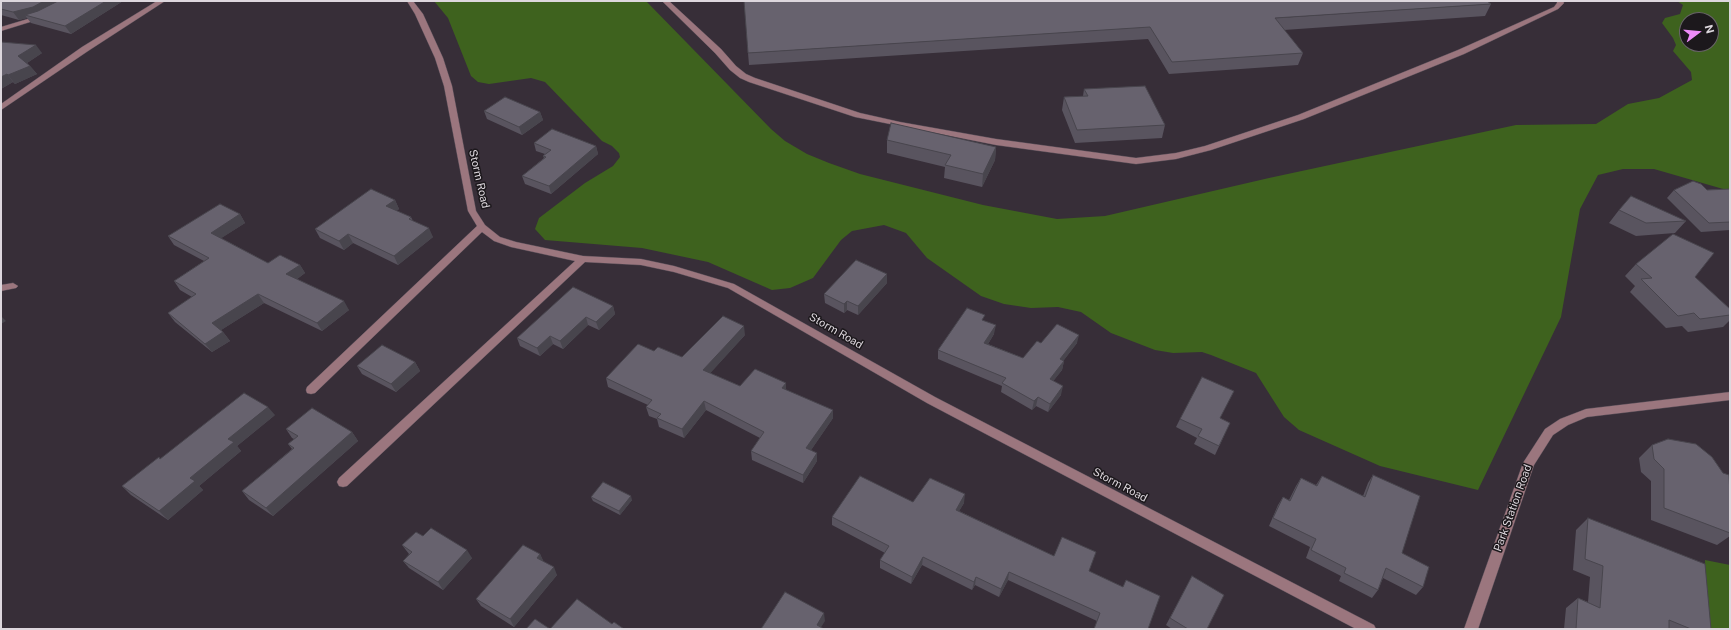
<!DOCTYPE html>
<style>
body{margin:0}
#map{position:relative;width:1731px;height:630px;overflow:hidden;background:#372e38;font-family:"Public Sans",sans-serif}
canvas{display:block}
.frame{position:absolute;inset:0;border:2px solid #ddd7dd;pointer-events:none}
.north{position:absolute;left:1679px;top:12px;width:40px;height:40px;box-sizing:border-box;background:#1c181c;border:1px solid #696469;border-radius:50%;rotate:74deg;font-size:11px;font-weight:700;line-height:16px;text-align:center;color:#ddd7dd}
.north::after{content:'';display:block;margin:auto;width:14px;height:18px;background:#ee8bf8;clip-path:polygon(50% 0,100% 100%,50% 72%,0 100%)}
</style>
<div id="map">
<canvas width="1731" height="630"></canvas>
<div class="frame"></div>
<div class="north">N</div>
</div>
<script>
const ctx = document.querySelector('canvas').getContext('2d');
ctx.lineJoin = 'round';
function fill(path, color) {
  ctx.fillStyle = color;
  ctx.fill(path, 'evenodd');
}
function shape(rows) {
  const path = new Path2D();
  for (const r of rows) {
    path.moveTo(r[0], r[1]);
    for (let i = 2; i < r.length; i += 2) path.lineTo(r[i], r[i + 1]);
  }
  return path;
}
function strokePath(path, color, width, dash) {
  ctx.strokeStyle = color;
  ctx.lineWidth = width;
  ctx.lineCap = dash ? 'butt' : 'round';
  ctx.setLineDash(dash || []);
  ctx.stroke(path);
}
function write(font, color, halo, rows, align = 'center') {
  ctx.font = font + ' "Public Sans",sans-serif';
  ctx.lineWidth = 3;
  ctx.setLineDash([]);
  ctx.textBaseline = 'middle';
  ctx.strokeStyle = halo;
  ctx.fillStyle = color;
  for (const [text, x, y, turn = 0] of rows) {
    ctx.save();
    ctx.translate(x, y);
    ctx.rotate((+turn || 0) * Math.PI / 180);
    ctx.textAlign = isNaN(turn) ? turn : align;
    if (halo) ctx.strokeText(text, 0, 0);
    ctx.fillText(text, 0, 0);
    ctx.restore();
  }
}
const green = shape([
 [434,1,646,1,771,129,785,141,807,154,829,163,860,174,983,205,1057,219,1105,216,1269,178,1516,125,1596,124,1628,104,1659,98,1692,80,1691,72,1673,51,1676,45,1673,38,1662,23,1665,18,1680,14,1683,5,1677,1,1730,1,1730,191,1654,169,1623,169,1598,175,1580,209,1561,317,1478,490,1380,466,1299,430,1284,417,1256,373,1211,355,1202,352,1173,353,1155,350,1111,333,1081,312,1058,307,1031,308,1004,304,981,296,927,258,906,233,884,225,852,231,841,240,813,278,790,288,772,290,708,262,642,248,545,240,535,229,539,218,585,183,613,166,620,157,619,153,612,146,602,141,545,82,531,78,489,84,478,82,471,76,448,18],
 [1687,20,1711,20,1711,44,1687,44],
 [1705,560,1730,565,1730,629,1707,629]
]);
const minor = shape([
 [157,1,165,1,88,51,1,110,1,104,82,47,157,1],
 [407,1,413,1,423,14,443,58,452,86,476,211,485,225,500,237,516,242,583,256,641,259,674,266,734,284,935,397,1374,625,1376,629,1356,629,927,403,728,288,674,272,641,265,585,262,347,486,343,487,339,486,337,482,339,478,575,261,511,247,494,241,482,232,315,393,311,394,307,393,306,390,307,387,477,226,468,211,444,86,435,58,415,14,407,1],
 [662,1,669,1,721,49,736,66,746,74,755,78,860,113,900,122,996,139,1136,158,1176,153,1205,146,1298,115,1458,50,1554,7,1557,3,1557,1,1563,1,1564,3,1558,9,1464,54,1304,119,1211,150,1176,159,1136,164,996,145,900,126,855,117,749,82,740,78,730,70,715,53,662,1],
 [41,15,45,17,43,18,1,31,1,27,41,15],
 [13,283,18,286,16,288,1,291,1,285,13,283],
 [1730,392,1730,400,1587,417,1568,425,1553,435,1534,465,1478,629,1464,629,1523,463,1545,429,1560,419,1586,409,1730,392]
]);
const wall = shape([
 [1,1,123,1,71,34,31,23,27,18,19,20,1,15],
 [685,1,708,1,685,2],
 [1491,4,1485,16,1284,30,1303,53,1298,65,1169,74,1148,39,749,65,748,53],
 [1,42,42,53,27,63,30,66,37,74,15,84,13,82,1,89],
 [1084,89,1165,125,1162,138,1075,143,1062,110,1064,97,1083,96],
 [484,111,540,112,543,120,522,135,487,119],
 [887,140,996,147,995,160,982,187,944,178,945,167,887,153],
 [534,143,596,146,598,154,551,194,525,184,522,176,544,158,543,156,545,154,536,151],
 [1730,189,1730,230,1701,232,1667,198,1674,190,1707,190],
 [395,200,399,209,396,211,411,217,413,221,433,237,398,265,353,243,344,250,320,238,315,229],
 [1619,210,1686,221,1675,233,1636,236,1609,223],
 [240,214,245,223,221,238,268,263,300,265,305,273,297,279,349,310,322,331,264,303,221,330,223,332,230,341,212,352,175,322,168,313,192,297,180,290,174,281,204,261,174,245,168,236],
 [1636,264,1695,277,1730,309,1730,320,1723,327,1688,332,1682,326,1666,328,1630,292,1635,286,1625,276],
 [887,283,858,315,847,310,844,313,825,303,824,294],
 [613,306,615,314,599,330,588,325,563,349,553,344,540,356,520,346,517,338],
 [985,321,994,334,988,344,1023,358,1041,343,1077,343,1063,361,1064,361,1062,370,1053,381,1061,395,1048,412,1036,406,1032,410,1001,392,1002,386,938,359,938,350],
 [745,335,710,373,740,386,786,383,786,390,833,418,811,450,817,461,803,483,752,460,751,451,760,438,706,410,684,438,659,427,657,419,649,416,646,407,648,405,608,387,606,378,682,357],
 [415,362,420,371,396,392,362,374,357,366],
 [1234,391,1220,418,1230,423,1215,455,1194,444,1197,438,1176,427,1180,419],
 [275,415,237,446,241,451,199,486,203,490,168,520,131,495,122,486,160,459],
 [286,429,352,432,358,441,273,516,249,500,242,491,292,449,288,444,294,439,292,438],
 [1652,445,1723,473,1730,495,1730,536,1717,545,1651,520,1651,481,1641,472,1639,458],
 [1373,475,1402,553,1423,587,1416,595,1383,578,1378,590,1372,598,1339,581,1341,576,1306,558,1310,547,1269,526,1278,505,1283,497,1289,500,1296,486,1301,478,1316,485,1322,476,1363,496,1368,483],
 [591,497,632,500,620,515,593,501],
 [913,502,964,503,959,511,1054,556,1089,571,1123,587,1160,596,1097,621,1008,580,999,597,975,585,972,590,922,565,911,584,880,568,880,560,885,553,832,525,832,517],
 [1588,518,1711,629,1564,629,1566,608,1578,598,1588,602,1590,577,1573,570,1576,530],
 [423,536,472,558,443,590,409,568,403,561,409,554,402,545],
 [540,554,543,561,557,575,514,627,481,606,476,599],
 [1192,576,1207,629,1172,629,1166,625]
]);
const shadedWall = shape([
 [44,1,64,1,38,15,25,15,27,18,19,20,13,12],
 [106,1,123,1,71,34,65,26],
 [36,45,42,53,24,65,18,56],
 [30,66,37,74,15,84,8,75],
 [7,74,13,82,1,89,1,77],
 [540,112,543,120,522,135,519,127],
 [596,146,598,154,551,194,549,186],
 [996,147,995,160,982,187,983,174],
 [395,200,399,209,391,215,386,206],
 [240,214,245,223,217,241,211,233],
 [429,228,433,237,398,265,394,256],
 [348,234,353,243,344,250,339,241],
 [300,265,305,273,292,283,286,274],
 [887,274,887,283,858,315,858,306],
 [258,294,264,303,218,332,212,323],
 [344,301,349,310,322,331,317,323],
 [847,301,847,310,844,313,844,304],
 [613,306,615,314,599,330,596,322],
 [1,316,6,321,1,324],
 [586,317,588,325,563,349,560,341],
 [996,325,994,334,983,352,984,343],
 [744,326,745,335,705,379,703,370],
 [223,332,230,341,212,352,205,344],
 [1079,335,1077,343,1058,368,1060,359],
 [550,336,553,344,540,356,537,348],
 [1064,361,1062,370,1048,388,1050,379],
 [415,362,420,371,396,392,391,384],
 [786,383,786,392,782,388],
 [1063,386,1061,395,1048,412,1050,404],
 [1038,397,1036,406,1032,410,1034,401],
 [704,401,706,410,684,438,682,429],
 [268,407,275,415,237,446,241,451,199,486,203,490,168,520,159,511,228,439],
 [833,410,833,418,807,456,806,448],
 [352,432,358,441,273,516,266,508],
 [817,453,817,461,803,483,803,475],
 [965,494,964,503,955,518,956,510],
 [631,496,632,500,620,515,619,511],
 [467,550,472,558,443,590,438,582],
 [540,554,544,562,537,558],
 [923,557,922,565,911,584,912,577],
 [554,567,557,575,514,627,510,619],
 [1009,572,1008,580,999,597,1001,589],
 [976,577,975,585,972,590,974,582],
 [824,613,825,621,820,629,817,625]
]);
const building = shape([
 [1,1,44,1,33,7,13,12,1,9,1,1],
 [58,1,106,1,65,26,25,15,38,11,58,1],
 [744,1,1487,1,1491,4,1275,18,1303,53,1172,62,1150,27,748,53,744,1],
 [1,42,36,45,18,56,30,66,8,75,7,74,1,77,1,42],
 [1145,86,1165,125,1077,130,1064,97,1088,96,1084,89,1145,86],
 [505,97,540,112,519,127,484,111,505,97],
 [891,123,996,147,983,174,945,165,951,155,887,140,891,123],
 [552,129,596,146,549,186,522,176,546,157,543,156,551,150,534,143,552,129],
 [1693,181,1701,184,1707,190,1730,189,1730,222,1709,223,1674,190,1693,181],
 [371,189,395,200,386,206,411,217,409,219,429,228,394,256,348,234,339,241,315,229,371,189],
 [1631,196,1686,221,1646,223,1619,210,1631,196],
 [220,204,240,214,211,233,268,263,280,255,300,265,286,274,344,301,317,323,258,294,212,323,223,332,205,344,168,313,196,294,174,281,209,258,168,236,220,204],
 [1673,234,1714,253,1695,277,1730,309,1730,315,1700,319,1694,313,1678,316,1641,279,1652,278,1636,264,1673,234],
 [856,260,887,274,858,306,847,301,844,304,824,294,856,260],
 [573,287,613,306,596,322,586,317,560,341,550,336,537,348,517,338,573,287],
 [967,308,985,315,982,320,996,325,984,343,1023,358,1037,341,1041,343,1057,324,1079,335,1060,359,1064,361,1050,379,1063,386,1050,404,1038,397,1034,401,1002,383,1006,378,938,350,967,308],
 [723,316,744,326,703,370,740,386,755,369,786,383,782,388,833,410,806,448,817,453,803,475,751,451,764,432,704,401,682,429,657,418,661,414,646,407,652,400,606,378,638,344,654,351,658,347,682,357,723,316],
 [382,345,415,362,391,384,357,366,382,345],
 [1202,377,1234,391,1220,418,1230,423,1219,446,1198,436,1202,429,1180,419,1202,377],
 [244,393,268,407,228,439,234,442,190,478,195,481,159,511,122,486,159,457,160,459,244,393],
 [312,408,352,432,266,508,242,491,294,448,288,444,298,436,286,429,312,408],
 [1668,439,1696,444,1712,457,1723,473,1729,475,1730,495,1730,533,1664,508,1664,469,1654,459,1652,445,1668,439],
 [1373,475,1420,496,1402,553,1429,567,1423,587,1386,568,1378,590,1344,573,1346,568,1311,550,1316,539,1273,518,1283,497,1290,501,1301,478,1317,486,1322,476,1365,497,1373,475],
 [860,476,913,502,930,478,965,494,956,510,1054,556,1062,537,1096,552,1089,571,1123,587,1126,580,1160,596,1148,629,1094,629,1100,613,1009,572,1001,589,976,577,974,582,923,557,912,577,880,560,889,546,832,517,860,476],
 [603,482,631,496,619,511,591,497,603,482],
 [1588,518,1705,564,1711,629,1691,629,1669,620,1669,629,1576,629,1578,598,1600,608,1603,566,1585,559,1588,518],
 [431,528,467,550,438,582,403,561,412,552,402,545,416,532,423,536,431,528],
 [523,545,540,554,537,558,554,567,510,619,476,599,523,545],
 [1192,576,1224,595,1207,629,1188,629,1170,618,1192,576],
 [785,592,824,613,817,625,824,629,761,629,785,592],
 [577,599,612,624,614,622,624,629,526,629,535,619,550,629,577,599]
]);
const streetNames = [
 ["Storm Road",479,179,77],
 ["Storm Road",836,331,30],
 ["Storm Road",1120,485,28],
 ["Park Station Road",1513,508,-70]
];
fill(green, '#3e621e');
strokePath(minor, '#554c56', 1);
fill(minor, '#9b767e');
fill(wall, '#59545f');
fill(shadedWall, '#48454d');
fill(building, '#67626e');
strokePath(building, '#48454d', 1);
write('11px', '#ddd7dd', '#1c181c', streetNames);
</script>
